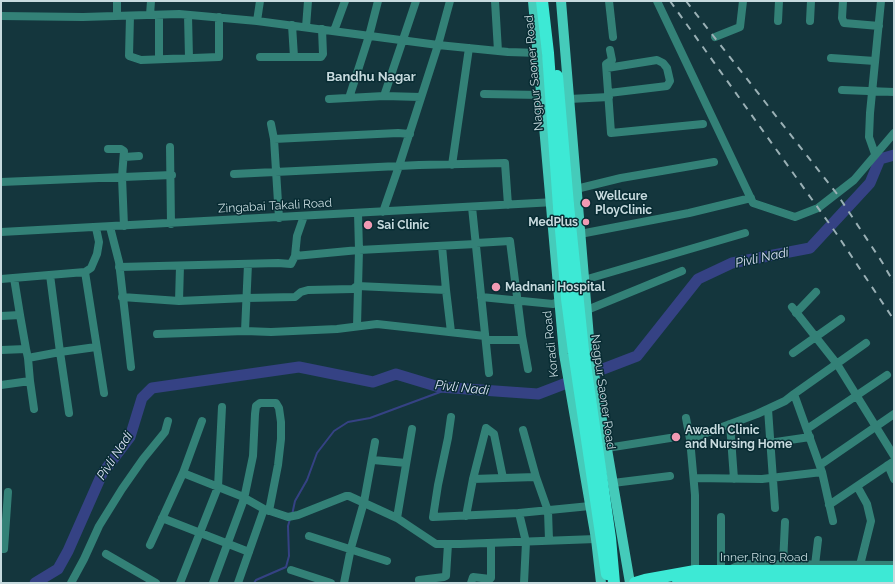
<!DOCTYPE html>
<style>
body{margin:0}
#map{position:relative;width:895px;height:584px;overflow:hidden;background:#14363d;font-family:Raleway,sans-serif}
canvas{display:block}
.frame{position:absolute;inset:0;border:2px solid #c7dade;pointer-events:none}
</style>
<div id="map">
<canvas width="895" height="584"></canvas>
<div class="frame"></div>
</div>
<script>
const ctx = document.querySelector('canvas').getContext('2d');
ctx.lineJoin = 'round';
function toPath(rows) {
  const path = new Path2D();
  for (const r of rows) {
    path.moveTo(r[0], r[1]);
    for (let i = 2; i < r.length; i += 2) path.lineTo(r[i], r[i + 1]);
  }
  return path;
}
function stroke(path, color, width, dash) {
  ctx.strokeStyle = color;
  ctx.lineWidth = width;
  ctx.lineCap = dash ? 'butt' : 'round';
  ctx.setLineDash(dash || []);
  ctx.stroke(path);
}
function label(font, color, halo, rows, align = 'center') {
  ctx.font = font + ' Raleway,sans-serif';
  ctx.lineWidth = 3;
  ctx.setLineDash([]);
  ctx.textBaseline = 'middle';
  ctx.strokeStyle = halo;
  ctx.fillStyle = color;
  for (const [text, x, y, turn = 0] of rows) {
    ctx.save();
    ctx.translate(x, y);
    ctx.rotate((+turn || 0) * Math.PI / 180);
    ctx.textAlign = isNaN(turn) ? turn : align;
    if (halo) ctx.strokeText(text, 0, 0);
    ctx.fillText(text, 0, 0);
    ctx.restore();
  }
}
const stream = toPath([
 [292,515,295,501,307,480,317,453,334,431,348,422,370,418,451,388],
 [254,583,256,580,286,567,289,556,288,526,290,519]
]);
const river = toPath([
 [35,583,58,569,68,551,102,474,130,437,142,398,152,388,299,367,373,382,396,374,439,387,538,394,637,356,698,279,732,263,810,248,870,183,880,159,894,155]
]);
const minor = toPath([
 [495,1,498,51],
 [609,1,613,37],
 [657,1,753,203,795,217,818,208,854,180,894,133],
 [843,1,842,18,844,23,879,26],
 [150,15,151,1],
 [159,15,159,59],
 [188,15,189,58],
 [1,16,83,17,179,14,257,21,438,45,508,52,539,53],
 [117,16,117,1],
 [130,16,129,56,141,60,219,57,219,17],
 [257,21,260,1],
 [778,21,779,1],
 [810,21,811,1],
 [292,25,294,57],
 [306,27,308,1],
 [334,31,345,1],
 [715,37,740,27,743,1],
 [610,50,612,60,606,64,611,133,703,124],
 [260,57,321,57,323,54,322,29],
 [831,58,875,61],
 [607,68,657,60,663,63,667,68,670,81,667,86,609,93],
 [842,90,894,92],
 [484,94,541,95],
 [384,96,416,1],
 [349,98,369,36,378,1],
 [329,99,384,96,421,97],
 [569,99,609,97],
 [271,124,274,139,279,218],
 [274,139,398,133,410,134],
 [170,147,171,224],
 [108,149,121,149,124,151,122,177,124,226],
 [875,154,869,137,870,113,881,1],
 [124,157,139,156],
 [452,165,469,48],
 [234,174,419,165,505,163,508,205],
 [1,182,172,175],
 [572,190,621,178,714,162],
 [472,207,489,373],
 [383,212,399,166,438,45,450,1],
 [110,227,119,262,131,367],
 [1,232,555,202],
 [580,234,689,213,751,198],
 [476,243,510,241,522,336,528,369],
 [442,246,446,290],
 [295,256,297,236,304,216],
 [248,264,245,331,271,332,337,329,377,324,485,336],
 [119,267,278,263,291,264,295,256,359,250,476,244],
 [85,272,104,393],
 [1,279,85,272,91,268,97,254,99,242,96,228],
 [584,280,745,233],
 [122,297,179,301,247,298,295,297,301,292,308,290,353,289,357,286,446,290,451,332],
 [481,297,553,304,560,301],
 [179,301,180,266],
 [792,307,837,364,894,456],
 [587,310,682,271],
 [796,313,816,292],
 [1,316,20,315,14,278],
 [357,326,359,250,358,213],
 [157,334,245,331],
 [486,340,522,340],
 [26,349,28,358,60,352,50,275],
 [1,350,26,349,20,315],
 [793,353,841,319],
 [30,381,34,409],
 [1,385,30,381,28,358],
 [768,409,775,508],
 [69,413,60,352,96,347],
 [451,417,448,438,438,485,433,517,519,513,590,506],
 [686,418,690,439,695,495,695,575],
 [730,424,734,479],
 [807,429,887,375],
 [523,430,536,477],
 [690,439,757,414,785,401,794,394],
 [769,443,810,437],
 [607,448,670,438],
 [373,460,406,463],
 [820,465,894,414],
 [888,465,894,479],
 [183,473,202,421],
 [694,478,762,479,822,472],
 [473,479,503,478],
 [613,483,670,476],
 [857,486,867,504,871,521,860,565],
 [829,505,894,461],
 [519,513,526,542,524,583],
 [466,516,473,479,486,428,494,434,503,478,536,477,548,511,549,540],
 [162,518,249,552],
 [397,518,412,429],
 [833,521,822,472,794,394,866,343],
 [309,536,387,561],
 [150,545,183,473,241,496,264,509,288,517,298,515,346,496,349,496,397,518,436,544,460,544,596,539],
 [1,549,4,549,8,492],
 [106,554,156,583],
 [783,564,785,522],
 [815,565,818,540],
 [291,570,331,583],
 [729,570,741,564,894,565],
 [721,571,721,517],
 [419,580,444,577,446,576,448,544],
 [71,583,84,559,99,526,122,489,143,459,165,432,168,421],
 [180,583,218,487,222,407],
 [213,583,244,499,253,456,255,414,256,406,260,403,276,403,279,408,281,422,281,439,278,465,269,511],
 [238,583,264,509],
 [344,583,351,548,364,502,375,442],
 [471,583,473,577,490,579,491,578,491,543]
]);
const major = toPath([
 [533,1,564,354,596,539,601,583],
 [561,1,590,350,630,583]
]);
const highway = toPath([
 [542,1,548,53,559,207],
 [557,76,568,205],
 [635,583,645,580,695,571,894,571],
 [678,583,695,580,894,580]
]);
const rail = toPath([
 [670,1,836,233,894,320],
 [686,1,837,194,882,262,894,283]
]);
const highwayBridge = toPath([
 [568,205,583,350,610,538,614,583],
 [559,207,567,299,574,352,607,574]
]);
const markers = [
 [586,203,5,"#f19ab3"],
 [586,222,4,"#f19ab3"],
 [368,225,5,"#f19ab3"],
 [496,287,5,"#f19ab3"],
 [676,437,5,"#f19ab3"]
];
const streetNames = [
 ["Nagpur Saoner Road",534,73,-95],
 ["Zingabai Takali Road",275,206,-3],
 ["Koradi Road",551,344,-96],
 ["Nagpur Saoner Road",603,392,82],
 ["Inner Ring Road",764,557]
];
const poiNames = [
 ["Wellcure",595,196],
 ["PloyClinic",595,210],
 ["MedPlus",578,222,"right"],
 ["Sai Clinic",377,225],
 ["Madnani Hospital",505,287],
 ["Awadh Clinic",685,430],
 ["and Nursing Home",685,444]
];
const neighbourhoodNames = [
 ["Bandhu Nagar",371,77]
];
const waterNames = [
 ["Pivli Nadi",762,258,-12],
 ["Pivli Nadi",462,388,6],
 ["Pivli Nadi",115,456,-57]
];
stroke(stream, '#354284', 2);
stroke(river, '#354284', 11);
stroke(minor, '#338177', 8);
stroke(major, '#45cbba', 10);
stroke(highway, '#3de9d5', 12);
stroke(rail, '#9ab0b5', 2, [7, 7]);
stroke(highwayBridge, '#3de9d5', 12);
for (const [x, y, r, color] of markers) {
  const dot = new Path2D();
  dot.arc(x, y, r, 0, 2 * Math.PI);
  ctx.fillStyle = color;
  ctx.fill(dot);
  stroke(dot, '#082c33', 1.5);
}
label('12px', '#c7dade', '#082c33', streetNames);
label('bold 12px', '#c7dade', '#082c33', poiNames, 'left');
label('bold 13px', '#c7dade', '#082c33', neighbourhoodNames);
label('italic 13px', '#dbe2f6', '#082c33', waterNames);
</script>
